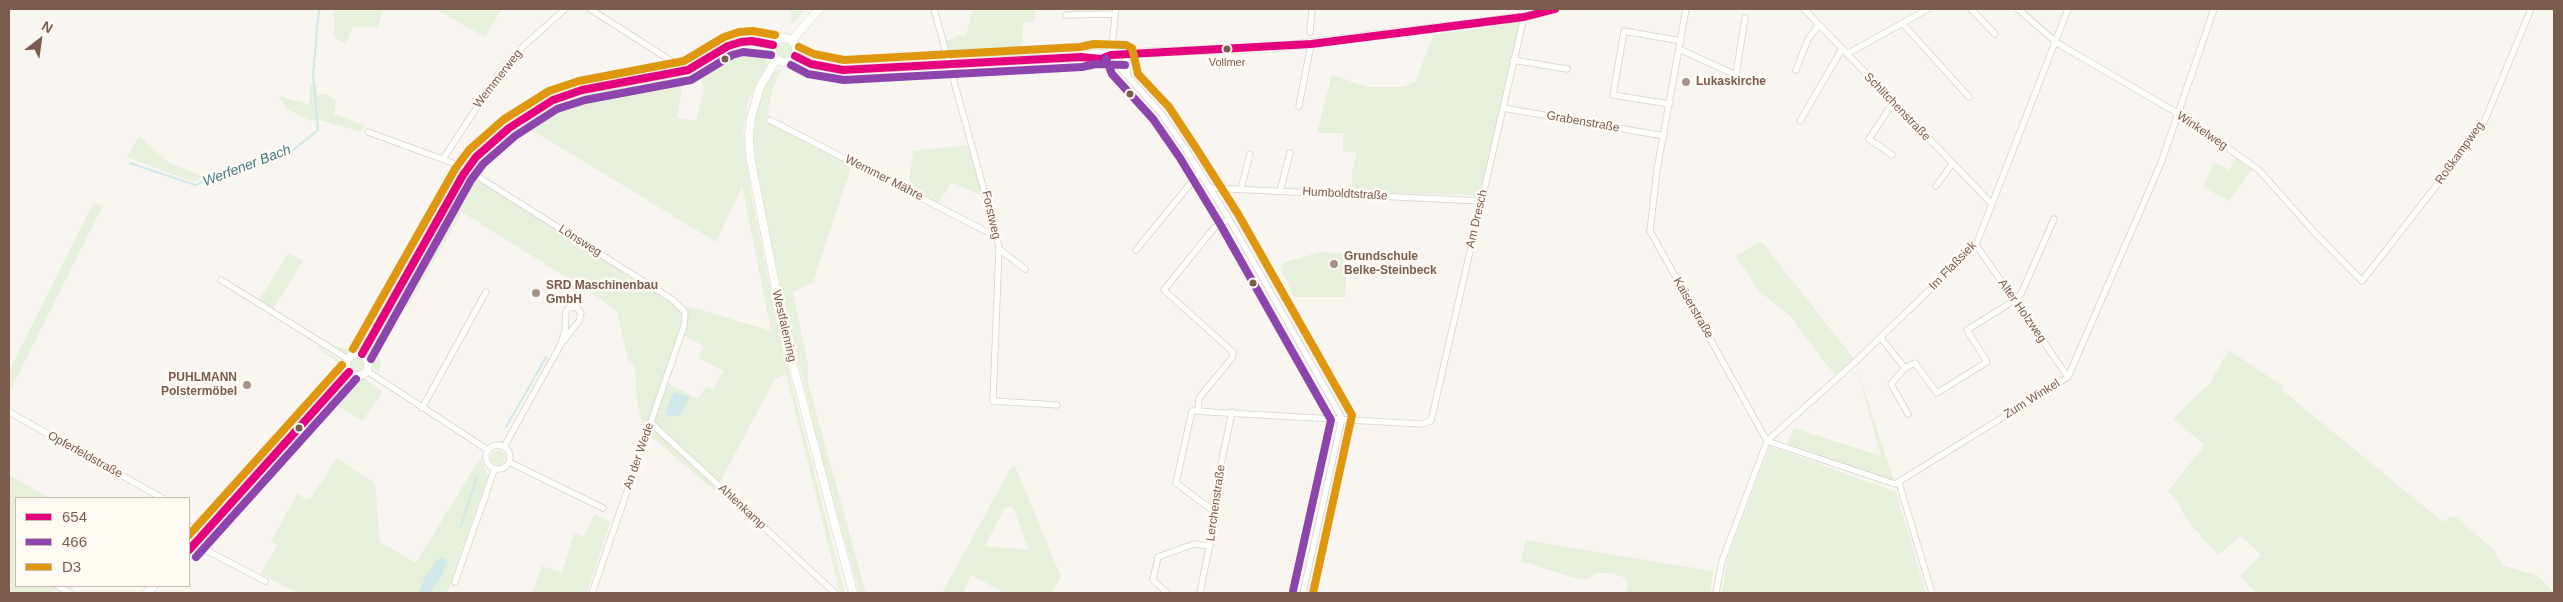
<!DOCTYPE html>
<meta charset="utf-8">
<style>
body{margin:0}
#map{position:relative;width:2563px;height:602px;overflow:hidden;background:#f9f5f0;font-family:Helvetica,sans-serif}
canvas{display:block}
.frame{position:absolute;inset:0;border:10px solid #7a5c4d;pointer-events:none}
.legend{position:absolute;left:15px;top:497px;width:175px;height:90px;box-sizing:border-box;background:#fffaf3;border:1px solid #cabbb1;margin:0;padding:6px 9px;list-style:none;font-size:15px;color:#7a5c4d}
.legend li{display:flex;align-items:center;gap:10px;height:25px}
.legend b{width:25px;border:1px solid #cabbb1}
.north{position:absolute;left:15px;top:15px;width:50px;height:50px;-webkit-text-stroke:4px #fffaf3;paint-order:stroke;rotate:30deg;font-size:14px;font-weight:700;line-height:20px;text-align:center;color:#7a5c4d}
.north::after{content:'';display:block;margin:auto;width:18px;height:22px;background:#7a5c4d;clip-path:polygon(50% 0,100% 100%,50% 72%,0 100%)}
</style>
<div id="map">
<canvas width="2563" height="602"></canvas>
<div class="frame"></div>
<ul class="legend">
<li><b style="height:6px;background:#e5007d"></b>654</li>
<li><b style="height:6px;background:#8e44ad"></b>466</li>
<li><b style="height:6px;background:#de970f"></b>D3</li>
</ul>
<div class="north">N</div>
</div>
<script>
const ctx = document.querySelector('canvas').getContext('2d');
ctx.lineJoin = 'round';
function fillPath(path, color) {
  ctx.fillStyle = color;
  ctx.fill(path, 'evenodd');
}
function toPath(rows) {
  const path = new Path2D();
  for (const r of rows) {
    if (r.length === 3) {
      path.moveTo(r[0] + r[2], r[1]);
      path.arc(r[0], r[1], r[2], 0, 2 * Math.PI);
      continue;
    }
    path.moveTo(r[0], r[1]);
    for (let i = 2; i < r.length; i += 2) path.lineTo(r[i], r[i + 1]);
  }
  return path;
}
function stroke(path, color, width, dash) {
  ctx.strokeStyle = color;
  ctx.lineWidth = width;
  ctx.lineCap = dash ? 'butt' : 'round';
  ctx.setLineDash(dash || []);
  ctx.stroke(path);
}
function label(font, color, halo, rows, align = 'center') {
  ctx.font = font + ' Helvetica,sans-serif';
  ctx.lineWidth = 5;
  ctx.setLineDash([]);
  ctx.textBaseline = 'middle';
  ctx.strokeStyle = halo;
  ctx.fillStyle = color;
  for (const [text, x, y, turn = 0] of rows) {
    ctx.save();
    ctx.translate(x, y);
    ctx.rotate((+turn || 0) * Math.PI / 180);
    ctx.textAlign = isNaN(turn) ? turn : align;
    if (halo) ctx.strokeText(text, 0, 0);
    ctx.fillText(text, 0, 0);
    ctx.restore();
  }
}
const green = toPath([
 [334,9,383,9,378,27,353,26,346,44,334,37],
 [435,9,502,9,485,37],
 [790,9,805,9,792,24],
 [973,9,1036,9,1034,22,1023,22,1021,57,952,58,945,41,953,39,958,35,966,36],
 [1520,22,1479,195,1352,192,1352,173,1357,152,1343,152,1343,134,1349,133,1317,133,1332,75,1367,87,1404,87,1416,81,1433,35],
 [784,49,8],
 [745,48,762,51,767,64,748,101,743,132,751,193,781,341,845,593,840,593,786,374,775,379,715,491,645,431,637,402,635,366,628,360,617,312,601,299,462,212,408,307,404,306,376,353,381,361,379,373,374,369,370,355,372,345,389,312,466,175,469,175,678,307,691,307,771,331,742,187,716,242,522,124,555,105,583,95,612,87,684,76,677,118,696,121,704,91,701,77,697,75,714,67,736,50],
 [679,333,704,346,699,358,723,371,713,389,706,386,698,399,663,380],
 [782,69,773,87,766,122,852,164,813,282,793,292,808,365,808,383,866,593,859,593,821,455,782,294,759,184,753,140,756,114,766,83,775,70],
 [310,83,316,84,317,95,326,94,336,101,334,114,365,125,361,132,320,120,310,121,287,109,278,96,309,104],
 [139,136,168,162,204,177,193,182,127,157],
 [969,145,982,196,951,182,936,207,908,192,913,151],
 [2236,157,2252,169,2229,201,2203,187,2214,162,2229,170],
 [94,202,102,207,9,393,9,371],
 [1761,241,1854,359,1835,375,1789,315,1759,291,1736,256],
 [1321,252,1347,254,1345,297,1294,297,1281,269,1285,262],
 [289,253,303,261,273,309,259,300],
 [380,309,358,347,345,354,330,345,348,349,353,347],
 [319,346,342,362,339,373,325,389,340,364,318,348],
 [2229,350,2284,387,2282,390,2443,522,2451,516,2456,517,2494,550,2502,565,2538,576,2554,593,2256,593,2240,576,2261,555,2241,536,2218,555,2192,526,2183,513,2181,507,2168,491,2205,445,2173,419,2209,384],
 [358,365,7],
 [1856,366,1894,481,1787,444,1794,428,1881,456],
 [364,378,383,392,362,421,329,400,352,380],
 [1770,446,1896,492,1926,593,1722,593,1727,560],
 [498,457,7],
 [337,458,375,483,380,542,416,563,480,458,488,476,447,593,297,593,261,574,277,545,271,542,298,492,305,500,311,498],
 [1012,466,1015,466,1061,577,1051,593,1005,593,971,575,963,593,942,593],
 [1005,507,1013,507,1029,550,985,546],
 [9,475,50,498,16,498,16,586,58,586,53,593,9,593],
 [595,514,610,522,587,593,532,593,542,566,562,573,574,533,583,537],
 [1526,540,1713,571,1710,593,1625,593,1628,584,1625,578,1612,573,1598,573,1586,579,1572,577,1521,561]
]);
const water = toPath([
 [674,392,690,397,680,415,667,417,666,410],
 [444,558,447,561,441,578,429,593,419,593,425,577,438,559]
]);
const stream = toPath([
 [317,116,313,75,319,9],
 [130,163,195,185,292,151,318,130,317,117],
 [506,427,546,357],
 [461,526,477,476]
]);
const street = toPath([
 [590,9,673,62,678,72],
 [934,9,997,237,999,249,993,401,1057,405],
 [1686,9,1657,170,1650,231,1767,441,1722,561,1716,593],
 [1804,9,1992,204],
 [1971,9,1995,34],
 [2018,9,2057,43,2179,114,2259,170,2314,232,2362,281,2482,127,2531,9],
 [2068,9,1976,245,1854,363,1767,441,1895,484,2068,377,2161,163,2214,9],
 [1066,15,1115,14],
 [1903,24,1969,97],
 [1310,32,1312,9],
 [1679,49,1736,75,1745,18],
 [1847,54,1928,9],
 [1111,55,1116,9],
 [1115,55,1120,68,1161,113,1188,153,1229,219,1342,418,1303,593],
 [1125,55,1128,77],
 [1513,60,1567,69],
 [1796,70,1808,39,1819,25],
 [1670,104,1613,95,1624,31,1681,41],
 [1299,106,1311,44],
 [1503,108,1664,136],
 [770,120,997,237],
 [1800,121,1842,49],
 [368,132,461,166,673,300,685,312,684,326,592,593],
 [1892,155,1869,139,1893,103],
 [443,159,500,72,517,52,565,9],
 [1936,186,1952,164],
 [1210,188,1481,201],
 [1241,189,1250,154],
 [1280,191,1290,153],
 [1976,245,2068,377],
 [999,249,1025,269],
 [1136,250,1200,172],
 [221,280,348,359],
 [1881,338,1905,368,1915,363,1937,393,1987,362,1967,330,2015,300,2021,294,2054,219],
 [1905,368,1891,384,1908,414],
 [367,371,488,450],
 [422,408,486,292],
 [1198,411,1199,398,1232,358,1233,352,1164,290,1214,228,1229,219],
 [9,412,162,498],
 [650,422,835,593],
 [498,457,12],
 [504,447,561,344,579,321,581,313,576,307,569,308,566,311,565,330,561,344],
 [509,462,603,508],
 [1899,483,1932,593],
 [1215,512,1176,483,1192,411,1421,424,1431,421,1524,17,1521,9],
 [189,526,199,539],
 [196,542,204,549,265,581],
 [455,582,495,468],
 [58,586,70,593],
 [1167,593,1153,580,1158,557,1194,544,1210,546],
 [1200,593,1214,523,1214,497,1232,412]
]);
const secondary = toPath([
 [784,50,12],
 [792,40,819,9],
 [795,56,811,64,843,70,1081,57,1095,54,1269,48,1524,17,1555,9],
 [776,59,760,87,751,118,749,134,750,156,784,331,853,593],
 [357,365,11],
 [362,354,463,175,476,157,509,128,553,100,582,90,688,70,728,46,741,42,752,41,773,45],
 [189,550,349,372],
 [147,593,154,586]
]);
const bus1 = toPath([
 [795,56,811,64,843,70,1081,57,1101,59,1111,55,1311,44,1524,17,1555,9],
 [362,354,463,175,476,157,509,128,553,100,582,90,688,70,728,46,741,42,752,41,773,45],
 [189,550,349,372]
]);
const bus2 = toPath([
 [1106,59,1112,74,1153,119,1180,158,1220,224,1331,420,1293,591],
 [791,65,808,74,844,80,1082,67,1096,64,1125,65],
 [371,359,471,180,483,164,515,136,557,109,585,100,691,80,732,55,743,52,771,55],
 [196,557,356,379]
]);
const bus3 = toPath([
 [799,47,814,54,844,60,1080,47,1094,44,1126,45,1132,48,1138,74,1169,107,1196,148,1238,214,1352,415,1313,593],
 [353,349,455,169,469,150,503,120,549,91,579,81,684,61,724,37,739,32,753,31,775,35],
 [189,535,342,365]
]);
const markers = [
 [1227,49,4.5,"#7a5c4d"],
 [725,59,4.5,"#7a5c4d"],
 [1686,82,5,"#a69286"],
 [1130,94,4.5,"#7a5c4d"],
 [1334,264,5,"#a69286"],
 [1253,283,4.5,"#7a5c4d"],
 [536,293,5,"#a69286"],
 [247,385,5,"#a69286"],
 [299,428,4.5,"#7a5c4d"]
];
const busNames = [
 ["Vollmer",1227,63]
];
const streetNames = [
 ["Wemmerweg",498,79,-52],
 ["Schlitchenstraße",1897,107,46],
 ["Grabenstraße",1583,122,10],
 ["Winkelweg",2202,131,34],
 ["Roßkampweg",2460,153,-54],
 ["Wemmer Mähre",884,178,27],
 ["Humboldtstraße",1345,194,3],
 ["Forstweg",991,215,77],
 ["Am Dresch",1477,219,-77],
 ["Lönsweg",580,241,32],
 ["Im Flaßsiek",1953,266,-46],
 ["Kaiserstraße",1693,308,60],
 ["Alter Holzweg",2022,311,55],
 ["Westfalenring",784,326,77],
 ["Zum Winkel",2032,399,-32],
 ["Opferfeldstraße",85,455,29],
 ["An der Wede",639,456,-71],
 ["Lerchenstraße",1216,503,-82],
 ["Ahlenkamp",742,507,43]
];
const poiNames = [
 ["Lukaskirche",1696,82],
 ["Grundschule",1344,257],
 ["Belke-Steinbeck",1344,271],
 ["SRD Maschinenbau",546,286],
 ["GmbH",546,300],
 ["PUHLMANN",237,378,"right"],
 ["Polstermöbel",237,392,"right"]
];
const waterNames = [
 ["Werfener Bach",247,166,-21]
];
fillPath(green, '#e7f0db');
fillPath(water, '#d0e8ea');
stroke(stream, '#d0e8ea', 2);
stroke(street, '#d7d1cb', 7);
stroke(secondary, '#d9d2cb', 9);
stroke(street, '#fefefd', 5.5);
stroke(secondary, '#fefefd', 8);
stroke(bus1, '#e5007d', 8);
stroke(bus2, '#8e44ad', 8);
stroke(bus3, '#de970f', 8);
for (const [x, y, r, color] of markers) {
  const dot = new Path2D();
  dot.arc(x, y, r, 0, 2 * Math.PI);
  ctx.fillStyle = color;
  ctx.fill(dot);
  stroke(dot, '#fffaf3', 2);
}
label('11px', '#7a5c4d', '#fffaf3', busNames);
label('12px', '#7a5c4d', '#fffaf3', streetNames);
label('bold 12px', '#7a5c4d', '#fffaf3', poiNames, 'left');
label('italic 14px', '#437c86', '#fffaf3', waterNames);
</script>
